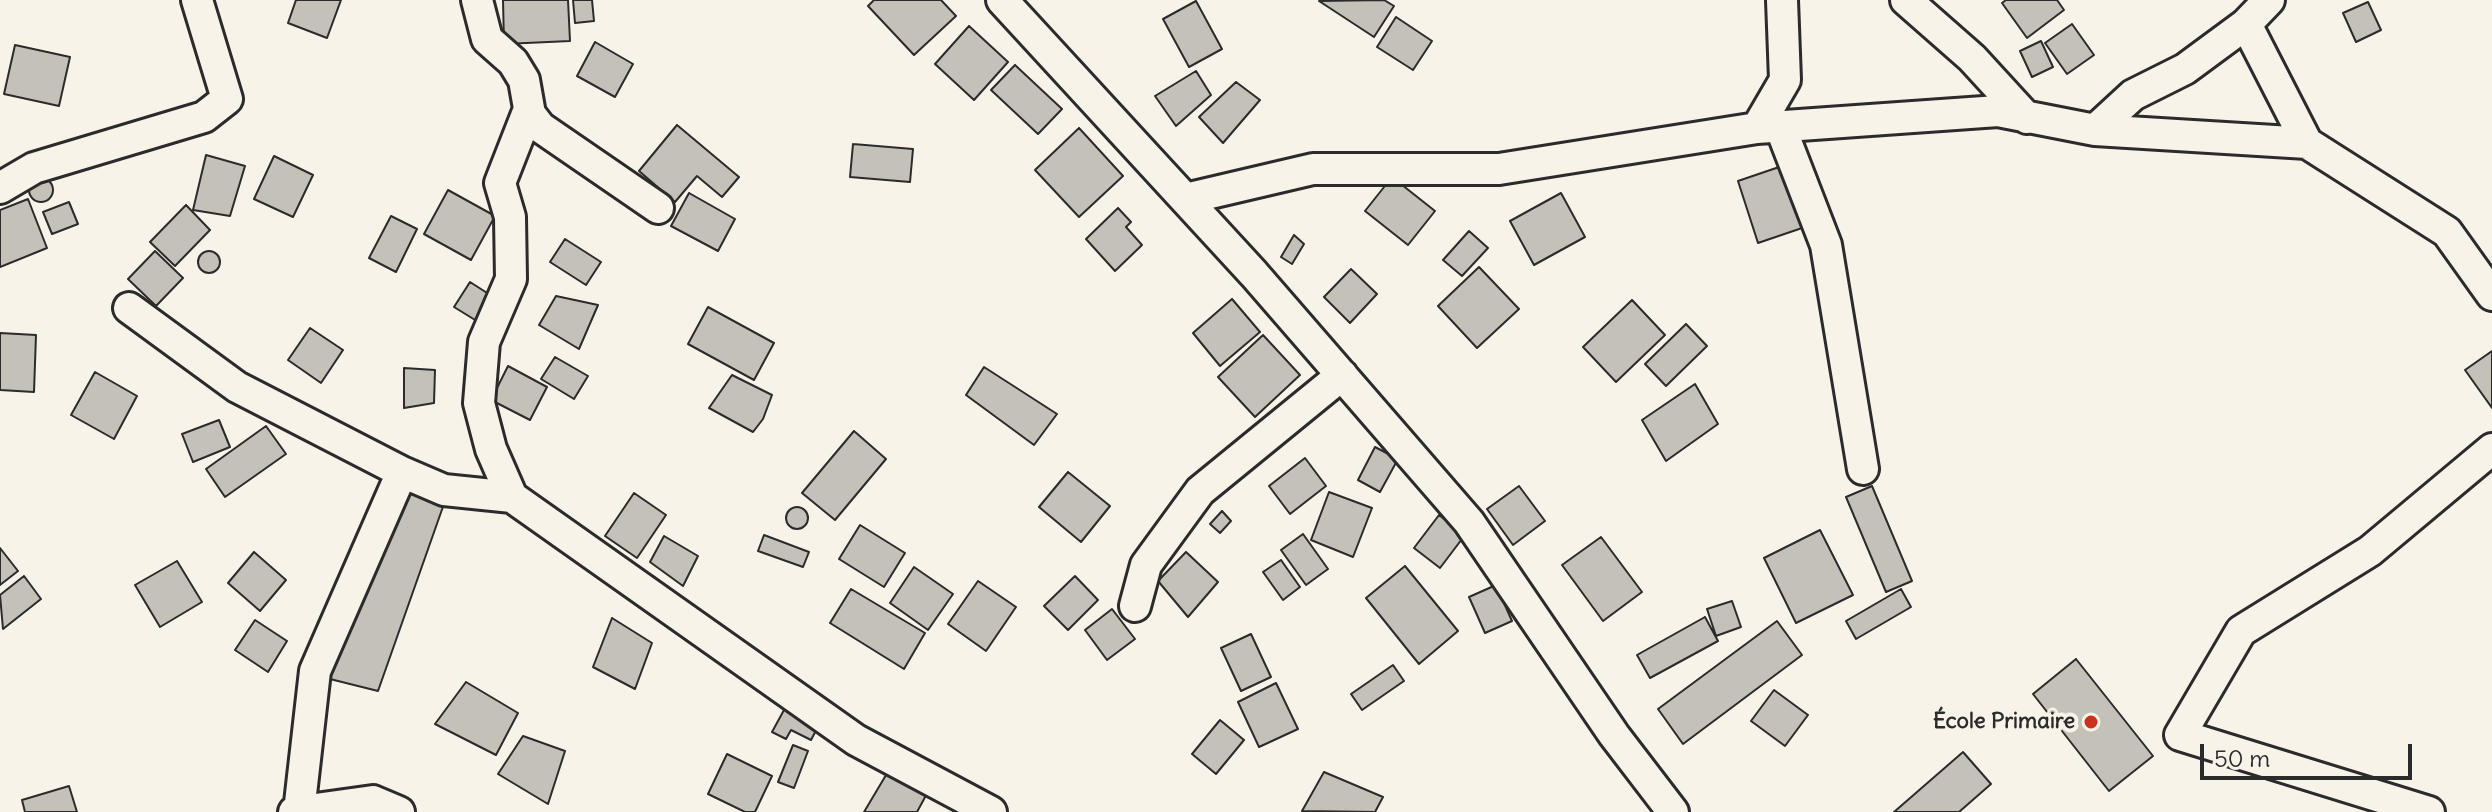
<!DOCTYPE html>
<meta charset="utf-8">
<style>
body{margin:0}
#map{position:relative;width:2492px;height:812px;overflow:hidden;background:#f7f3e8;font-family:Delius,sans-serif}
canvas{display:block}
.scale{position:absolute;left:2200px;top:744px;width:212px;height:36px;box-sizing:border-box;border:4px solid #2b2b2b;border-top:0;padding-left:10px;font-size:24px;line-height:28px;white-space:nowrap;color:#2b2b2b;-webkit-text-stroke:6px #f7f3e8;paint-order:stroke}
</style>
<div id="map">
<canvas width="2492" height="812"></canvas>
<div class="scale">50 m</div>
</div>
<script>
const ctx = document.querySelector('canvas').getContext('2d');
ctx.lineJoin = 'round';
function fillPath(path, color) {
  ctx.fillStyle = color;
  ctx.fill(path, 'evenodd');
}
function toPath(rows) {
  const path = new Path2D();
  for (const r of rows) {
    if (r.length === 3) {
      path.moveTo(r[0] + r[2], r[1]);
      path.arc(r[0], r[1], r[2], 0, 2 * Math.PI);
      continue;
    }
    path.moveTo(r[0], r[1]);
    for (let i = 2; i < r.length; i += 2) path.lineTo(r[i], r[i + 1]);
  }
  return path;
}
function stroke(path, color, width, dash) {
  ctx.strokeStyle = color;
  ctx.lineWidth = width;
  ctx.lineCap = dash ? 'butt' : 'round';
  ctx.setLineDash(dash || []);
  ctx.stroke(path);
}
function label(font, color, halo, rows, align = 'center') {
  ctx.font = font + ' Delius,sans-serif';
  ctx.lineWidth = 8;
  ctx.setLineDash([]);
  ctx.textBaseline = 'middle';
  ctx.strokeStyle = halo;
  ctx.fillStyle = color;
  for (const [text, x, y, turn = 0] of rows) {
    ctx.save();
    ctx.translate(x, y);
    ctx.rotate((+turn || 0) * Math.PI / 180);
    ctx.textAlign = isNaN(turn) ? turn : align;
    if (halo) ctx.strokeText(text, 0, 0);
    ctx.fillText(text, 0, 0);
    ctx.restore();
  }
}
const building = toPath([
 [296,0,341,0,327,38,288,23,296,0],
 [503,0,568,0,570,41,504,44,503,0],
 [573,0,592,0,594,21,575,23,573,0],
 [874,0,941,0,956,16,914,55,868,6,874,0],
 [1384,0,1394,6,1374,37,1319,1,1384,0],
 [2006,0,2057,0,2064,10,2027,38,2002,3,2006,0],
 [1196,1,1222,49,1189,67,1163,19,1196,1],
 [2368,2,2381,30,2356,42,2343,13,2368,2],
 [1396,17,1432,41,1413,70,1377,47,1396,17],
 [2072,24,2094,55,2067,74,2045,43,2072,24],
 [969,26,1008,62,974,100,935,64,969,26],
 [2041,41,2053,67,2032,77,2020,51,2041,41],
 [595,42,633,64,615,97,577,76,595,42],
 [15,45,70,57,59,106,4,94,15,45],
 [1015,65,1062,109,1038,134,991,90,1015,65],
 [1196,71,1211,95,1176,126,1155,96,1196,71],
 [1236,82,1260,100,1223,143,1199,117,1236,82],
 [677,125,739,177,722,197,697,176,675,202,639,171,677,125],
 [1079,128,1123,176,1079,217,1035,170,1079,128],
 [853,144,913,149,910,182,850,177,853,144],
 [206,155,245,166,230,216,193,210,206,155],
 [274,156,313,175,293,217,254,199,274,156],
 [1785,165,1805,227,1758,243,1738,181,1785,165],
 [1392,177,1435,211,1408,245,1365,211,1392,177],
 [41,190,12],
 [448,190,495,216,471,260,424,234,448,190],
 [689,193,735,219,718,251,671,226,689,193],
 [1561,193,1585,237,1534,265,1510,221,1561,193],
 [28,199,47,248,0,267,0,210,28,199],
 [69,202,78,224,52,234,43,212,69,202],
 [186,205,210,230,175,266,150,242,186,205],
 [1118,208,1131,222,1126,227,1142,245,1115,271,1086,239,1118,208],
 [391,216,417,229,396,272,369,258,391,216],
 [1469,231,1488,248,1462,276,1443,260,1469,231],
 [1294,235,1304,244,1292,264,1281,257,1294,235],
 [565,239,601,262,586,285,550,262,565,239],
 [209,262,11],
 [155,251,183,278,156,306,128,279,155,251],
 [1479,267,1519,309,1477,348,1438,306,1479,267],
 [1351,269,1377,294,1350,323,1324,297,1351,269],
 [470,282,495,298,480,323,454,307,470,282],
 [556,296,598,305,579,349,539,325,556,296],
 [1232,299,1260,332,1220,366,1193,333,1232,299],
 [1632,300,1665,335,1616,382,1583,347,1632,300],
 [708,307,774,343,754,380,688,344,708,307],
 [1686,324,1707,346,1666,386,1645,364,1686,324],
 [310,328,343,350,321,383,288,360,310,328],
 [0,333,36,335,34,392,0,390,0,333],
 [1263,335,1300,375,1255,417,1218,377,1263,335],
 [2492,351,2492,408,2465,370,2492,351],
 [555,357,588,376,574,399,541,379,555,357],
 [508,366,547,387,530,420,491,400,508,366],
 [984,367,1057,414,1034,445,966,395,984,367],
 [404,368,435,370,434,403,404,408,404,368],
 [95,372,137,396,114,439,71,415,95,372],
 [732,375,772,395,763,419,753,432,709,408,732,375],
 [1695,384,1718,424,1666,461,1642,420,1695,384],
 [219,420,230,447,193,462,182,434,219,420],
 [266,426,286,454,225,497,206,469,266,426],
 [854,431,886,459,835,520,802,493,854,431],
 [1375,447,1398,459,1380,492,1358,480,1375,447],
 [1305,458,1326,486,1290,514,1269,486,1305,458],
 [1068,472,1110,506,1081,542,1039,507,1068,472],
 [407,483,445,501,378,691,326,678,407,483],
 [1519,486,1545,521,1513,545,1487,509,1519,486],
 [1872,486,1912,581,1886,592,1846,497,1872,486],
 [1329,492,1372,508,1353,557,1311,540,1329,492],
 [634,493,666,515,637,558,605,536,634,493],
 [797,518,11],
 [1222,511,1231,521,1220,533,1210,524,1222,511],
 [1439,515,1465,535,1440,568,1414,548,1439,515],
 [860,525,905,553,884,587,839,559,860,525],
 [1820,530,1853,595,1796,623,1764,558,1820,530],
 [1303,534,1328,569,1306,585,1281,550,1303,534],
 [764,535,809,552,803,567,758,551,764,535],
 [664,536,698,556,683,586,650,562,664,536],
 [1601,537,1642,592,1603,621,1562,565,1601,537],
 [0,548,18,571,0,585,0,548],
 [254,552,286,580,260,611,228,583,254,552],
 [1186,552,1218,582,1188,617,1158,581,1186,552],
 [1281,560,1300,587,1283,600,1263,572,1281,560],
 [177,561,202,602,160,627,135,585,177,561],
 [1405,566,1458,631,1419,664,1366,598,1405,566],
 [914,567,953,594,928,630,890,603,914,567],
 [24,576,41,599,3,629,0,595,24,576],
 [1075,576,1098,600,1068,630,1044,606,1075,576],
 [978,581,1016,607,986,651,948,624,978,581],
 [1496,585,1512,621,1485,633,1469,597,1496,585],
 [851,589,925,633,904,669,830,623,851,589],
 [1901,589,1911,607,1856,639,1846,621,1901,589],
 [1732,601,1741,627,1716,636,1707,609,1732,601],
 [1112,609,1135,639,1107,660,1085,630,1112,609],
 [1705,617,1718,641,1650,678,1637,655,1705,617],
 [612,618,652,643,635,689,593,667,612,618],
 [255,620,287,641,268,672,235,650,255,620],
 [1777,621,1802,655,1683,744,1658,709,1777,621],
 [1251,634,1271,677,1241,691,1221,648,1251,634],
 [2076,659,2153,756,2109,791,2033,694,2076,659],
 [1393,665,1404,681,1362,710,1351,694,1393,665],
 [466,682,518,713,496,755,435,724,466,682],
 [1276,683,1298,729,1259,747,1238,702,1276,683],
 [1774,690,1808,715,1785,746,1751,721,1774,690],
 [790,699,823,717,811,740,791,730,786,739,772,732,790,699],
 [1220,720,1244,740,1216,774,1192,754,1220,720],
 [523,736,565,751,548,804,498,774,523,736],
 [793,745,808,751,794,788,778,782,793,745],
 [1963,752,1991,784,1959,812,1894,812,1963,752],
 [727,754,772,776,755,812,745,812,708,794,727,754],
 [889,770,930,788,917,812,864,812,889,770],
 [1324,772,1383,797,1375,812,1302,811,1324,772],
 [69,786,77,812,25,812,22,800,69,786]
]);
const minor = toPath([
 [477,0,487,39,513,62,524,80,530,114,540,127,658,208],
 [1002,0,1254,274,1469,522,1614,735,1673,812],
 [1906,0,1972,58,2027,118],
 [2246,24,2307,143],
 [1780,126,1826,245,1863,469],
 [1757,128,1998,111,2095,130,2133,95,2185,69,2246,24,2269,0],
 [2095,130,2307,143,2447,232,2492,295],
 [0,188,34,168,204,117,227,99,197,0],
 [1185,199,1313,169,1499,169,1757,128,1785,80,1782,0],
 [129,308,237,387,402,472,444,490,512,497,856,740,991,812],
 [512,497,491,449,479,403,484,342,511,279,510,217,500,183,529,109],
 [1135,606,1146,565,1200,491,1342,375],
 [294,812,373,801,399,812],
 [299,812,315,671,402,472],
 [2429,812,2180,735,2241,631,2370,551,2492,449]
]);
const markers = [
 [2091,722,8,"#c8321e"]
];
const poiNames = [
 ["École Primaire",2075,722]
];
fillPath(building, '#c4c1b9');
stroke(building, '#2b2b2b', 2);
stroke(minor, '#2b2b2b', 36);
stroke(minor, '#f7f3e8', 30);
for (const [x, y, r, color] of markers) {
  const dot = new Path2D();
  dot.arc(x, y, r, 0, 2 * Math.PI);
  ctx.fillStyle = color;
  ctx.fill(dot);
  stroke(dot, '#f7f3e8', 3);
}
label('bold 22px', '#2b2b2b', '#f7f3e8', poiNames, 'right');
</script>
